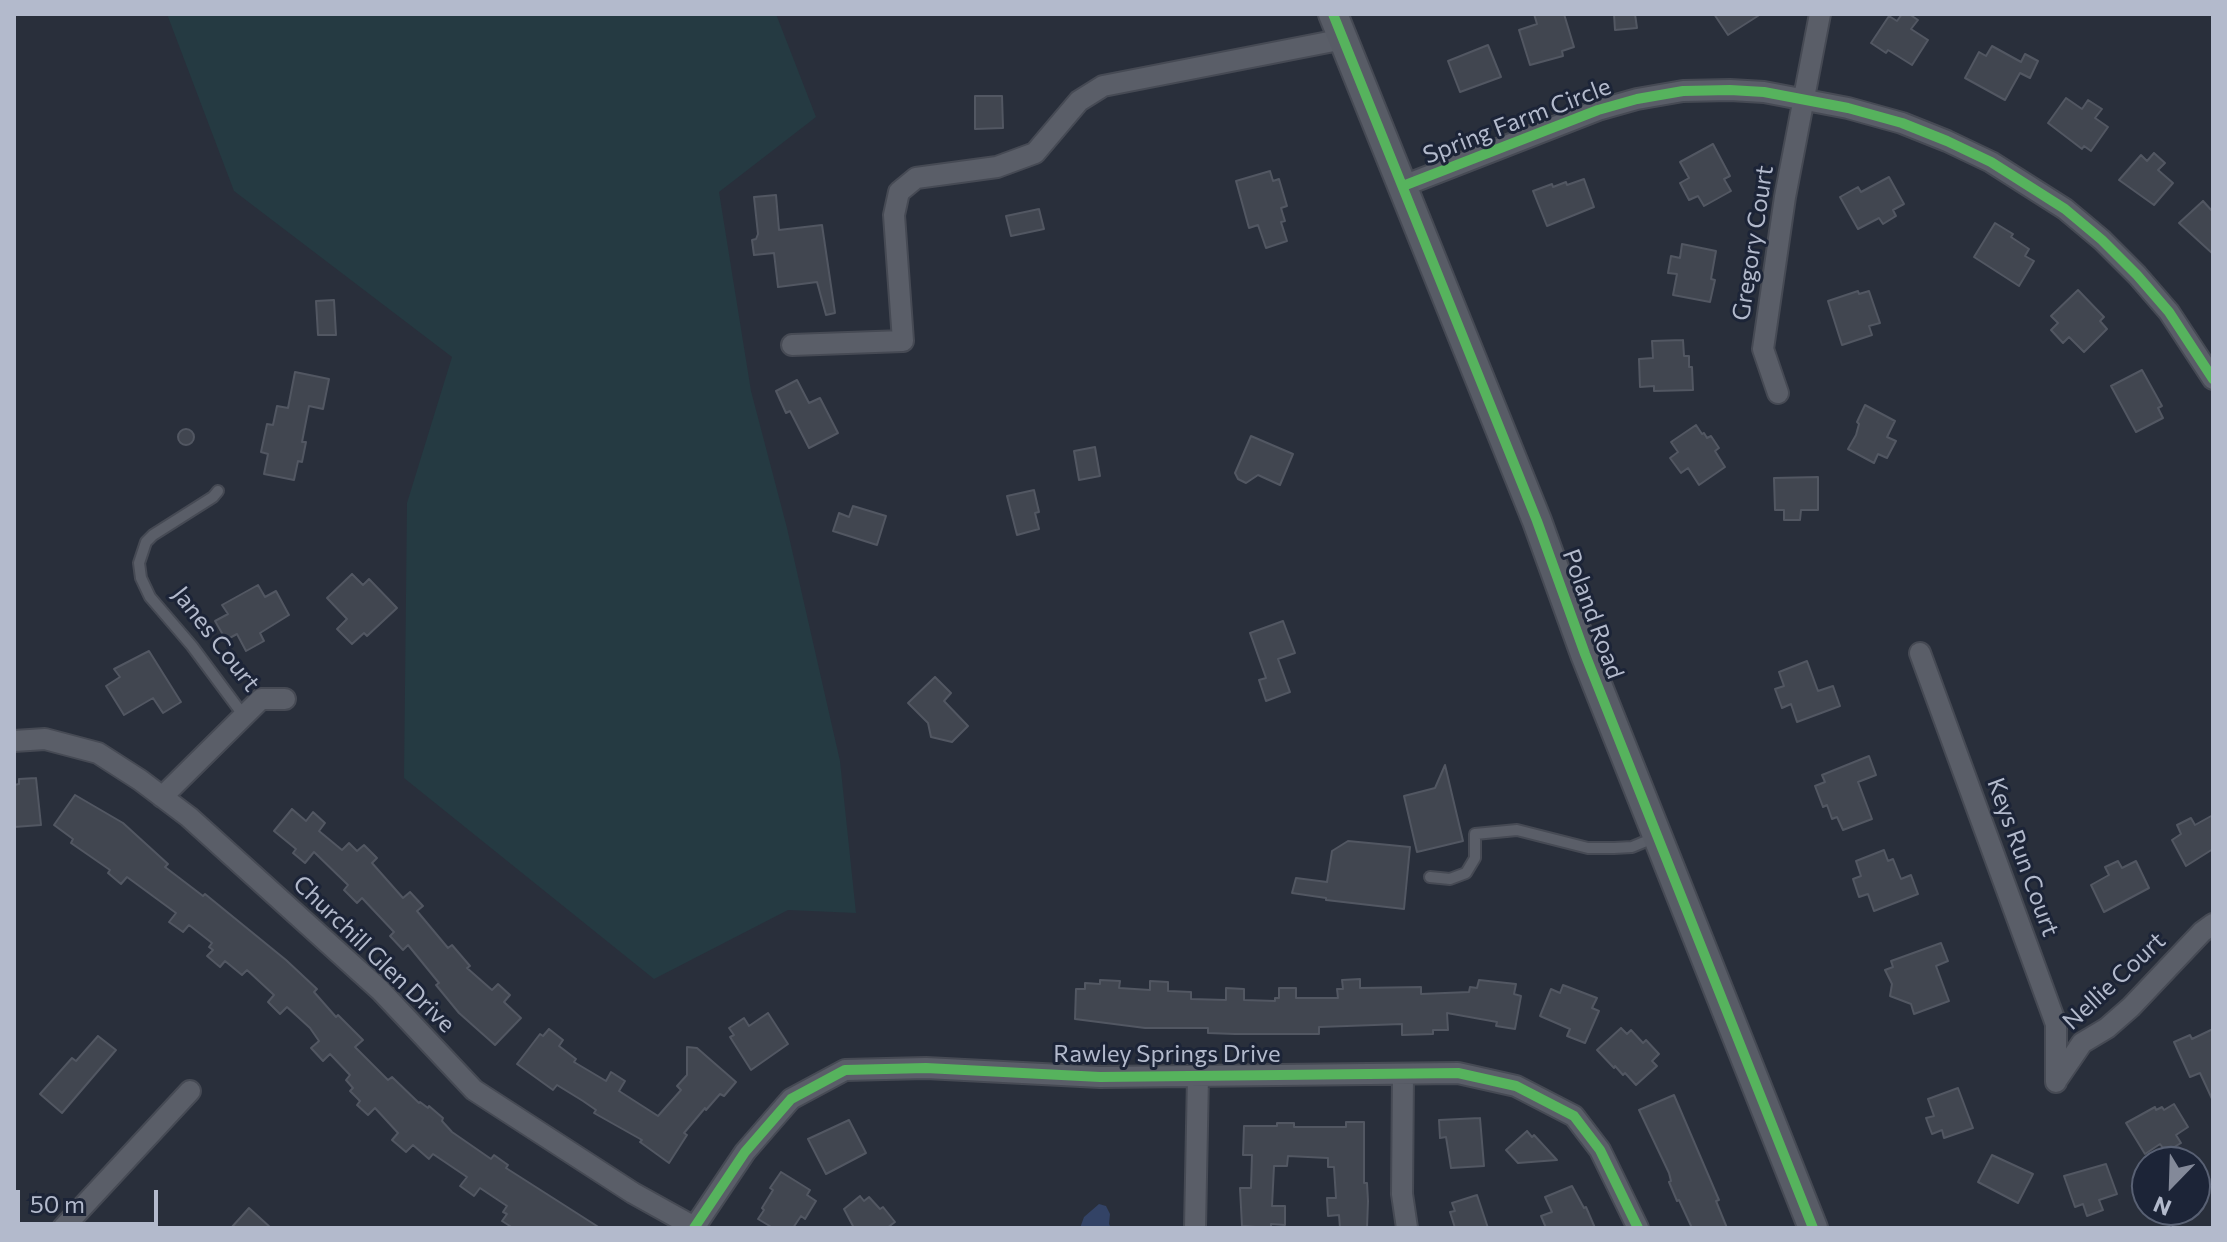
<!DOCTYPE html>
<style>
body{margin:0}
#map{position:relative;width:2227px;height:1242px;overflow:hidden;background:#292f3b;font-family:Commissioner,sans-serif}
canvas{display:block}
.frame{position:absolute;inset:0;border:16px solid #b3bacc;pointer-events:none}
.north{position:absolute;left:2131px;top:1146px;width:80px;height:80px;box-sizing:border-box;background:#1c2437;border:2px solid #586073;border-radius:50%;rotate:203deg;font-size:22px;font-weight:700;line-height:32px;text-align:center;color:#b3bacc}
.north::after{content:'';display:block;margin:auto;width:28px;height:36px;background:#838999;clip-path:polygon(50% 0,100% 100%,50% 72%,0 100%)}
.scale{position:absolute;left:16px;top:1190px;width:142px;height:36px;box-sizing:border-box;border:4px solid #b3bacc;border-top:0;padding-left:10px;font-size:24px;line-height:28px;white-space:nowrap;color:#b3bacc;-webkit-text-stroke:6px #1c2437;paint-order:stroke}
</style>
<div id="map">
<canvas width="2227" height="1242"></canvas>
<div class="frame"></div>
<div class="north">N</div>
<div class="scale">50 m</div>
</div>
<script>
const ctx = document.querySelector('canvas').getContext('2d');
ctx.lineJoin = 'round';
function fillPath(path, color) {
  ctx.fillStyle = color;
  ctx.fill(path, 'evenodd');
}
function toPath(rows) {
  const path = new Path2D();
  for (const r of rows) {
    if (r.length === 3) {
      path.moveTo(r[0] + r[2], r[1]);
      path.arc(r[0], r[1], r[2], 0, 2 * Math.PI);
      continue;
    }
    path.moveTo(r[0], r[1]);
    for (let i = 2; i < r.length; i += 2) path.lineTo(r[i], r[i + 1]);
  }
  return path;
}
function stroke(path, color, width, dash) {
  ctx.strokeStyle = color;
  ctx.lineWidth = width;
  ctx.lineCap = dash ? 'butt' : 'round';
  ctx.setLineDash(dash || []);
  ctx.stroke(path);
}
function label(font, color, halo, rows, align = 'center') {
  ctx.font = font + ' Commissioner,sans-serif';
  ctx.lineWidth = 6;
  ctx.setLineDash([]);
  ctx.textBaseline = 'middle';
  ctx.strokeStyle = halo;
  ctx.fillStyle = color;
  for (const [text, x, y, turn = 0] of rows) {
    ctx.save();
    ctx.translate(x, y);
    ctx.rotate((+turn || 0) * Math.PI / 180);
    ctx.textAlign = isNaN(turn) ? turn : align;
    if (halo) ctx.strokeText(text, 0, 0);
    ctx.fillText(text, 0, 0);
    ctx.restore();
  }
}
const green = toPath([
 [167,14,776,14,816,117,719,192,751,391,787,528,840,761,856,913,788,910,654,979,404,778,407,503,452,357,234,191]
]);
const water = toPath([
 [1099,1204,1106,1206,1110,1214,1109,1224,1111,1228,1080,1228,1084,1217]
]);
const building = toPath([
 [1534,14,1564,14,1574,47,1562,51,1563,56,1530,65,1519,30,1537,24,1534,14],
 [1614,14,1635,14,1637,28,1615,30,1614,14],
 [1714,14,1761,14,1728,35,1714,14],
 [1902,14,1909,14,1918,20,1911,29,1928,40,1912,65,1888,50,1886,53,1871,43,1889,16,1897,21,1902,14],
 [1488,45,1501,77,1460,92,1448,61,1488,45],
 [1992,46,2021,62,2025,54,2038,61,2030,78,2020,73,2005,100,1965,78,1979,52,1986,56,1992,46],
 [975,96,1002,96,1003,128,975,129,975,96],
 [2066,98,2082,109,2088,100,2102,109,2095,118,2108,127,2091,151,2084,146,2082,149,2048,123,2066,98],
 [1713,144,1730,176,1724,179,1731,191,1704,206,1698,196,1689,200,1680,183,1689,178,1680,162,1713,144],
 [2154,153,2165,163,2158,170,2173,183,2154,205,2119,180,2141,155,2147,161,2154,153],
 [1270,171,1273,181,1279,179,1287,206,1281,208,1285,221,1281,222,1287,241,1266,248,1258,225,1249,228,1236,181,1270,171],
 [1889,177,1904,204,1893,210,1896,216,1883,224,1879,218,1858,229,1840,197,1858,187,1861,192,1889,177],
 [1584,179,1594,207,1547,226,1533,191,1552,184,1553,187,1566,182,1567,185,1584,179],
 [776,195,779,230,822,225,835,313,826,315,817,282,778,287,774,253,754,255,752,240,756,239,758,234,754,197,776,195],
 [2203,201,2213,212,2213,254,2179,223,2203,201],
 [1039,209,1044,229,1011,236,1006,216,1039,209],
 [1995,223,2013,234,2011,237,2029,249,2025,256,2034,261,2019,286,1974,257,1995,223],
 [1682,244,1716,251,1711,279,1715,280,1710,302,1673,295,1677,274,1668,273,1671,256,1680,258,1682,244],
 [2078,290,2104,317,2100,321,2107,329,2084,352,2069,337,2063,343,2051,330,2058,323,2051,316,2078,290],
 [1858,291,1859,294,1869,291,1880,323,1869,326,1872,335,1842,345,1828,301,1858,291],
 [334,300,336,335,318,335,316,301,334,300],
 [1683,340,1684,356,1689,356,1689,367,1692,367,1693,390,1654,391,1654,386,1640,387,1639,359,1653,358,1652,341,1683,340],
 [2142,370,2162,406,2158,408,2163,418,2136,432,2111,386,2142,370],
 [295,372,329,379,323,409,309,406,302,442,306,442,302,462,298,461,294,480,264,474,268,454,261,452,267,424,273,425,277,406,288,408,295,372],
 [797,380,809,403,820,398,838,433,809,448,790,411,786,413,776,391,797,380],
 [1865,405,1895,421,1887,437,1896,441,1887,458,1878,454,1874,463,1848,449,1856,435,1859,424,1857,422,1865,405],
 [1696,425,1702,434,1704,433,1707,438,1711,436,1719,448,1715,451,1725,467,1699,485,1688,468,1681,473,1670,458,1678,452,1671,442,1696,425],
 [186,437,8],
 [1251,436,1293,454,1280,485,1258,475,1246,483,1238,479,1235,473,1251,436],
 [1095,447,1100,476,1079,480,1074,451,1095,447],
 [1818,477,1818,510,1801,510,1800,520,1784,520,1784,510,1775,510,1774,478,1818,477],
 [1034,490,1039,512,1035,513,1039,529,1017,535,1007,496,1034,490],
 [853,506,886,516,877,545,833,531,839,513,849,517,853,506],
 [352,574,363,585,369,579,397,608,367,636,364,633,352,644,337,629,347,619,327,598,352,574],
 [258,585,265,597,276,591,289,615,260,633,264,641,246,651,237,634,226,640,215,621,228,614,222,605,258,585],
 [1283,621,1295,653,1278,659,1290,692,1266,701,1259,680,1266,678,1250,633,1283,621],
 [149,651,181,702,163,713,153,698,124,715,106,686,120,677,114,669,149,651],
 [1807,661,1818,691,1833,686,1840,706,1797,722,1791,704,1782,708,1775,689,1784,686,1779,672,1807,661],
 [935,677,951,693,944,701,968,726,952,742,931,737,928,723,908,703,935,677],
 [1869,756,1876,775,1858,782,1872,819,1843,830,1837,817,1832,819,1827,805,1823,807,1815,786,1825,782,1822,775,1869,756],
 [1445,765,1463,841,1417,852,1404,796,1435,788,1445,765],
 [36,778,41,825,14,827,14,785,19,784,19,779,36,778],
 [75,795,123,823,168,864,165,867,203,896,205,894,286,960,317,989,314,992,336,1017,338,1015,363,1040,355,1047,388,1080,392,1077,419,1103,420,1102,428,1108,429,1106,443,1118,442,1121,452,1132,491,1159,494,1155,508,1165,506,1168,600,1228,513,1228,502,1221,507,1214,503,1212,507,1206,480,1188,474,1196,460,1186,467,1177,433,1154,429,1159,413,1145,406,1152,392,1140,398,1133,375,1108,368,1115,357,1105,360,1101,350,1091,353,1088,346,1080,350,1075,330,1054,323,1061,311,1048,319,1041,310,1028,287,1007,280,1014,268,1002,274,995,247,970,242,975,225,961,220,967,207,956,213,950,209,947,212,943,189,925,183,932,169,922,176,913,127,877,121,884,108,873,110,870,71,843,73,839,54,825,75,795],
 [292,809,306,821,313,812,325,823,319,831,342,850,349,843,357,851,364,845,377,858,372,863,403,898,410,892,423,906,417,911,448,948,452,945,470,966,467,968,492,990,498,984,510,995,504,1002,521,1018,495,1045,459,1013,436,985,439,983,408,945,403,950,390,936,394,932,362,898,357,903,344,890,348,885,314,852,305,863,293,853,296,849,274,831,292,809],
 [2213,815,2213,849,2186,866,2172,840,2181,834,2177,825,2191,818,2195,825,2213,815],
 [1348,841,1410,847,1404,909,1326,900,1326,898,1292,893,1296,878,1327,882,1332,851,1348,841],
 [1884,850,1888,861,1893,859,1901,879,1911,875,1918,894,1874,911,1868,894,1859,897,1853,879,1861,876,1856,861,1884,850],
 [2118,861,2122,868,2136,861,2149,888,2104,912,2091,885,2109,875,2105,867,2118,861],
 [1941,943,1948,961,1936,966,1949,1001,1914,1014,1911,1004,1890,996,1892,984,1885,970,1893,967,1891,961,1941,943],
 [1360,979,1360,988,1421,987,1421,994,1469,992,1470,987,1477,988,1479,980,1516,984,1514,994,1521,996,1515,1029,1496,1026,1497,1022,1447,1013,1448,1030,1433,1030,1433,1034,1402,1035,1402,1024,1319,1027,1319,1034,1235,1034,1208,1033,1208,1028,1145,1028,1075,1019,1076,989,1085,989,1085,983,1100,984,1100,980,1120,981,1119,988,1150,990,1150,981,1168,982,1168,991,1191,992,1191,999,1226,1000,1226,988,1244,989,1244,1000,1275,1001,1275,998,1279,998,1279,988,1296,988,1296,998,1338,998,1337,989,1343,989,1342,980,1360,979],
 [1563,985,1597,998,1592,1008,1599,1011,1585,1043,1567,1036,1570,1029,1540,1016,1551,989,1560,993,1563,985],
 [768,1013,788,1044,751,1070,730,1037,734,1035,729,1028,744,1018,749,1026,768,1013],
 [1621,1028,1627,1034,1631,1030,1643,1043,1646,1040,1659,1054,1652,1061,1657,1066,1636,1085,1625,1073,1623,1075,1615,1066,1614,1068,1597,1050,1621,1028],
 [549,1029,563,1040,559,1046,576,1059,574,1062,606,1081,611,1072,625,1081,619,1091,658,1116,681,1090,677,1086,687,1075,687,1047,697,1048,736,1082,724,1096,720,1094,706,1110,705,1108,684,1133,687,1135,669,1163,640,1142,642,1140,594,1113,596,1110,583,1101,557,1085,553,1090,517,1064,540,1034,543,1036,549,1029],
 [2213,1029,2213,1101,2200,1073,2190,1077,2174,1042,2190,1035,2192,1039,2213,1029],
 [98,1036,116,1050,62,1113,40,1094,72,1058,76,1061,98,1036],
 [1958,1088,1973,1128,1944,1138,1942,1130,1932,1134,1926,1118,1934,1116,1928,1099,1958,1088],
 [1674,1095,1719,1200,1716,1201,1727,1228,1692,1228,1679,1200,1677,1201,1669,1182,1671,1181,1669,1173,1639,1110,1674,1095],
 [2174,1104,2188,1127,2176,1135,2181,1143,2166,1152,2160,1144,2145,1154,2126,1123,2155,1107,2156,1110,2162,1107,2164,1110,2174,1104],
 [1480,1118,1484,1166,1451,1168,1446,1137,1440,1138,1439,1120,1480,1118],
 [849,1120,866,1153,826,1174,808,1139,849,1120],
 [1346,1122,1364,1122,1364,1183,1367,1183,1368,1201,1367,1228,1340,1228,1339,1215,1328,1216,1327,1198,1336,1198,1334,1167,1328,1167,1328,1158,1288,1156,1287,1166,1274,1166,1272,1206,1285,1206,1285,1225,1271,1224,1271,1228,1242,1226,1240,1188,1251,1188,1252,1155,1243,1155,1244,1126,1277,1126,1277,1123,1294,1123,1294,1127,1346,1127,1346,1122],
 [1527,1131,1532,1137,1534,1135,1557,1160,1518,1163,1506,1150,1527,1131],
 [1992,1155,2033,1174,2018,1203,1978,1182,1992,1155],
 [2106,1164,2117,1194,2099,1200,2103,1210,2087,1216,2083,1204,2075,1207,2064,1176,2106,1164],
 [781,1172,810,1190,807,1195,816,1201,805,1219,801,1216,793,1228,773,1228,758,1219,764,1210,762,1208,773,1190,770,1188,781,1172],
 [1572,1186,1584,1208,1586,1207,1595,1228,1546,1228,1541,1216,1552,1212,1545,1197,1572,1186],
 [1477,1195,1488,1228,1455,1228,1450,1212,1455,1211,1452,1203,1477,1195],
 [860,1196,864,1201,869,1197,880,1209,883,1207,895,1222,887,1228,854,1228,844,1209,860,1196],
 [249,1208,271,1228,231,1228,249,1208]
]);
const lane = toPath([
 [218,491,213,497,153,535,146,542,139,563,141,578,150,597,192,646,244,716],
 [1430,877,1450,879,1466,873,1475,858,1475,834,1517,830,1588,848,1614,848,1632,847,1656,837]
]);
const street = toPath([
 [1403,186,1598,110,1637,99,1683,91,1730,90,1764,92,1848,108,1902,123,1947,141,1991,162,2065,209,2102,240,2137,275,2169,312,2213,379],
 [792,345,903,341,894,215,899,192,916,178,997,167,1035,153,1079,101,1103,86,1344,39],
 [1778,393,1763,349,1785,197,1820,14],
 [1920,653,2056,1024,2056,1082],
 [14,741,45,739,98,753,140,780,189,817,380,990,474,1090,633,1193,696,1228],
 [162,797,261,699,285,699],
 [1403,1074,1402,1194,1407,1228],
 [2056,1081,2082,1043,2107,1028,2131,1007,2202,932,2213,924],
 [63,1228,190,1091],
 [694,1228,745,1152,791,1099,845,1070,926,1068,1100,1077,1458,1073,1516,1086,1574,1116,1600,1150,1638,1228],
 [1195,1228,1198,1076]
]);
const secondary = toPath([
 [1333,14,1537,521,1585,654,1813,1228]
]);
const cycleway = toPath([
 [1333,14,1537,521,1585,654,1813,1228],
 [1403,186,1598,110,1637,99,1683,91,1730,90,1764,92,1848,108,1902,123,1947,141,1991,162,2065,209,2102,240,2137,275,2169,312,2213,379],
 [694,1228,745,1152,791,1099,845,1070,926,1068,1100,1077,1458,1073,1516,1086,1574,1116,1600,1150,1638,1228]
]);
const streetNames = [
 ["Spring Farm Circle",1517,121,-21],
 ["Gregory Court",1753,243,-81],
 ["Poland Road",1593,614,70],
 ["Janes Court",216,639,52],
 ["Keys Run Court",2023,857,70],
 ["Churchill Glen Drive",374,954,44],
 ["Nellie Court",2114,981,-43],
 ["Rawley Springs Drive",1167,1054]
];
fillPath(green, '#253a42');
fillPath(water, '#334366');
fillPath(building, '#414650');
stroke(building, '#525762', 2);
stroke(lane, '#464a54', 14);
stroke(street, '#464a54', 24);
stroke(secondary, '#464a54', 32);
stroke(lane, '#5a5e68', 10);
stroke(street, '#5a5e68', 20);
stroke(secondary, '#585c66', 28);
stroke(cycleway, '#56b35d', 10);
label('24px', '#b3bacc', '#1c2437', streetNames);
</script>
